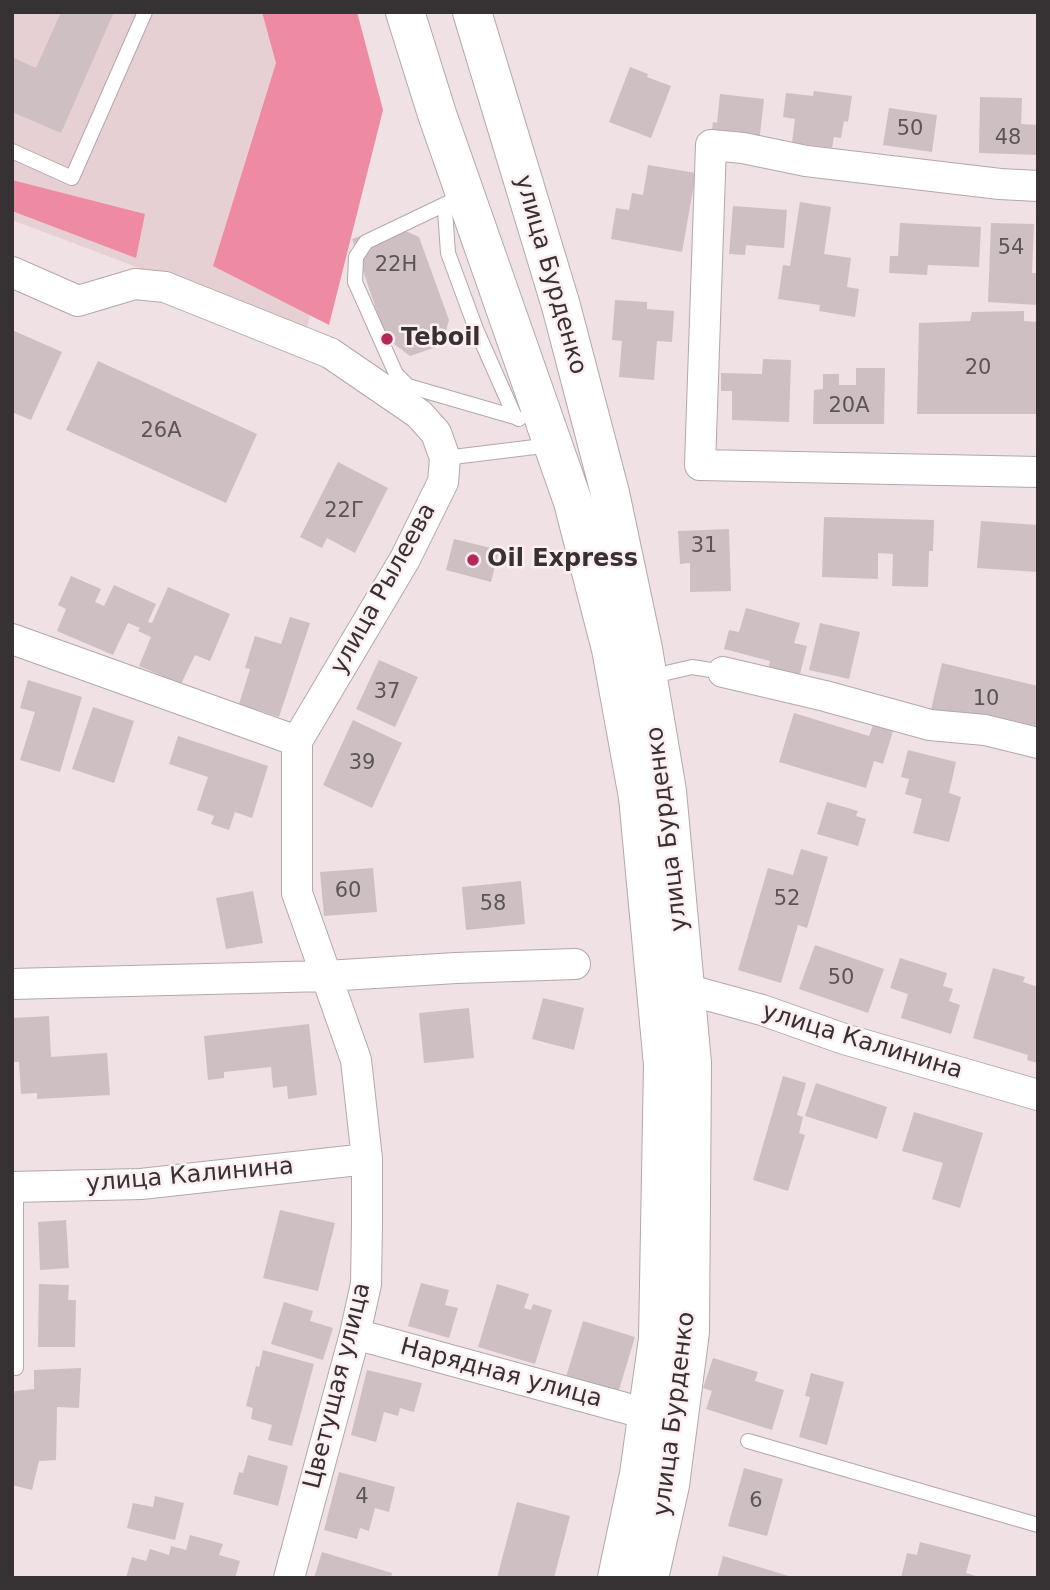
<!DOCTYPE html>
<meta charset="utf-8">
<style>
body{margin:0}
#map{position:relative;width:1050px;height:1590px;overflow:hidden;background:#efe1e4;font-family:"DejaVu Sans",sans-serif}
canvas{display:block}
.frame{position:absolute;inset:0;border:14px solid #363132;pointer-events:none}
</style>
<div id="map">
<canvas width="1050" height="1590"></canvas>
<div class="frame"></div>
</div>
<script>
const ctx = document.querySelector('canvas').getContext('2d');
ctx.lineJoin = 'round';
function fillPath(path, color) {
  ctx.fillStyle = color;
  ctx.fill(path, 'evenodd');
}
function toPath(rows) {
  const path = new Path2D();
  for (const r of rows) {
    path.moveTo(r[0], r[1]);
    for (let i = 2; i < r.length; i += 2) path.lineTo(r[i], r[i + 1]);
  }
  return path;
}
function stroke(path, color, width, dash) {
  ctx.strokeStyle = color;
  ctx.lineWidth = width;
  ctx.lineCap = dash ? 'butt' : 'round';
  ctx.setLineDash(dash || []);
  ctx.stroke(path);
}
function label(font, color, halo, rows, align = 'center') {
  ctx.font = font + ' "DejaVu Sans",sans-serif';
  ctx.lineWidth = 5;
  ctx.setLineDash([]);
  ctx.textBaseline = 'middle';
  ctx.strokeStyle = halo;
  ctx.fillStyle = color;
  for (const [text, x, y, turn = 0] of rows) {
    ctx.save();
    ctx.translate(x, y);
    ctx.rotate((+turn || 0) * Math.PI / 180);
    ctx.textAlign = isNaN(turn) ? turn : align;
    if (halo) ctx.strokeText(text, 0, 0);
    ctx.fillText(text, 0, 0);
    ctx.restore();
  }
}
const built = toPath([
 [12,12,328,12,359,131,306,331,12,220]
]);
const forest = toPath([
 [262,12,357,12,383,110,329,325,213,266,276,63],
 [12,180,145,214,136,258,12,211]
]);
const building = toPath([
 [61,12,114,12,61,133,12,112,12,57,36,68],
 [630,67,648,74,647,77,671,86,651,138,609,122],
 [814,91,852,96,848,122,844,121,841,138,834,137,832,148,792,143,795,119,783,117,786,93,813,96],
 [720,94,764,99,759,143,711,138,713,122,717,123],
 [980,97,1022,98,1021,124,1038,125,1038,155,979,153],
 [889,108,937,115,932,152,883,145],
 [648,165,696,173,682,252,611,239,616,208,629,210,632,193,643,195],
 [800,202,831,207,824,254,851,258,847,287,859,289,855,317,819,311,820,305,778,299,783,265,790,266],
 [733,206,787,210,784,248,746,245,745,255,729,254],
 [900,223,981,227,979,267,928,265,927,275,889,273,890,256,898,256],
 [991,223,1034,224,1032,273,1038,273,1038,305,988,302],
 [392,225,419,237,449,320,442,345,410,356,386,338,352,239],
 [615,300,647,302,647,309,674,311,672,342,657,341,654,380,619,377,622,341,612,340],
 [1024,311,1024,321,1038,322,1038,414,917,414,919,323,970,321,972,312],
 [12,330,62,352,31,420,12,412],
 [763,359,791,360,789,422,732,420,732,391,721,391,721,373,762,374],
 [98,361,257,434,226,503,66,430],
 [856,368,885,368,884,424,813,424,814,390,823,389,823,374,839,374,839,385,856,385],
 [338,462,388,488,355,553,327,538,322,548,300,537],
 [824,517,934,520,933,551,929,551,928,587,892,586,893,554,878,553,878,579,822,577],
 [981,521,1038,525,1038,572,977,568],
 [729,529,731,591,690,592,690,563,680,564,678,531],
 [454,539,499,550,491,582,446,570],
 [71,576,101,589,95,602,104,606,114,585,156,604,148,622,152,623,168,587,230,614,210,661,195,655,181,684,139,666,151,637,138,631,140,628,128,623,113,655,57,631,66,609,58,605],
 [746,608,800,623,794,643,807,646,799,678,768,670,770,661,724,649,729,630,739,632],
 [290,617,310,623,279,717,239,704,250,669,245,668,255,636,281,644],
 [820,623,860,632,849,679,809,670],
 [379,660,418,677,395,727,356,709],
 [942,663,1038,686,1036,726,985,714,982,726,930,714],
 [28,680,82,697,60,772,20,760,35,712,20,708],
 [93,707,134,721,114,783,72,769],
 [794,713,869,736,873,725,893,731,883,764,874,761,866,788,779,762],
 [353,720,402,743,372,808,323,785],
 [178,736,268,766,252,818,235,812,229,830,211,824,214,816,197,810,208,777,169,764],
 [908,750,956,762,949,793,961,797,949,842,913,833,922,799,905,794,909,779,901,777],
 [827,802,858,811,856,816,866,819,858,846,817,834],
 [801,849,828,857,807,928,798,925,781,983,738,970,768,868,793,875],
 [373,868,377,912,324,916,320,872],
 [521,881,525,924,466,930,462,887],
 [253,891,263,943,226,949,216,898],
 [815,945,884,969,868,1013,799,989],
 [900,958,947,973,943,986,953,989,949,1001,960,1005,951,1034,901,1018,908,994,890,988],
 [993,968,1025,977,1023,982,1038,987,1038,1063,1027,1060,1028,1055,973,1038],
 [543,998,584,1008,574,1050,532,1039],
 [469,1008,474,1058,424,1063,419,1013],
 [49,1016,51,1057,107,1053,110,1095,37,1099,37,1093,21,1094,19,1062,13,1062,12,1018],
 [309,1024,317,1095,288,1099,287,1086,273,1088,271,1067,224,1072,224,1078,208,1080,204,1036],
 [783,1076,806,1083,797,1115,803,1117,799,1133,805,1135,788,1191,753,1180],
 [816,1083,887,1107,877,1139,805,1116],
 [914,1112,983,1133,960,1208,932,1199,943,1163,902,1151],
 [280,1210,335,1223,318,1291,263,1278],
 [66,1220,69,1268,40,1270,38,1222],
 [421,1283,449,1290,445,1305,458,1308,449,1338,408,1326],
 [39,1284,69,1285,68,1300,76,1300,75,1347,38,1347],
 [497,1284,529,1294,524,1308,531,1310,533,1304,552,1310,535,1364,478,1347],
 [284,1302,313,1311,310,1321,333,1328,323,1360,271,1344],
 [583,1321,635,1337,618,1393,566,1377],
 [263,1350,314,1364,292,1446,268,1440,272,1425,251,1419,253,1408,246,1406,256,1366,259,1367],
 [713,1358,758,1372,755,1381,784,1390,772,1430,706,1409,712,1391,703,1388],
 [81,1368,79,1408,57,1407,56,1460,39,1461,32,1490,12,1485,12,1402,15,1391,34,1389,34,1370],
 [367,1370,422,1383,414,1412,400,1408,398,1416,384,1412,376,1442,351,1435],
 [811,1373,844,1382,827,1445,799,1437,810,1397,805,1396],
 [248,1455,288,1466,278,1506,233,1494,239,1472,243,1473],
 [744,1468,783,1479,767,1536,728,1526],
 [339,1472,395,1487,389,1512,375,1508,369,1531,360,1528,357,1539,324,1530],
 [155,1496,184,1503,175,1540,127,1528,133,1503,153,1507],
 [517,1502,570,1516,554,1578,497,1578],
 [190,1535,223,1544,219,1555,240,1561,235,1578,126,1578,132,1557,146,1561,150,1549,169,1555,171,1546,186,1550],
 [920,1542,971,1555,966,1573,983,1578,901,1578,907,1553,917,1555],
 [322,1552,392,1573,391,1578,314,1578],
 [723,1556,792,1577,792,1578,717,1578]
]);
const service = toPath([
 [12,151,72,178,145,12],
 [458,198,366,242,356,257,355,282,396,374,408,386,515,417],
 [455,201,445,210,448,253,476,329,515,417,519,419],
 [445,458,551,445],
 [649,677,692,667,723,672],
 [16,1187,16,1368],
 [748,1441,1038,1525]
]);
const minor = toPath([
 [1038,186,1000,184,806,161,743,148,711,145,700,465,1038,472],
 [12,272,78,301,135,284,165,287,330,353,419,414,436,433,445,458,443,482,405,559,297,741],
 [12,639,297,741],
 [723,672,825,696,930,725,985,730,1038,743],
 [12,984,326,976,456,968,575,964],
 [685,989,762,1010,844,1039,1038,1095],
 [12,1187,141,1184,367,1159],
 [355,1334,647,1414],
 [289,1578,355,1334,366,1284,367,1224,367,1159,356,1060,297,893,297,741]
]);
const primary = toPath([
 [405,12,437,114,573,502,611,649,638,797,663,1065,658,1339,639,1474,617,1578],
 [472,12,561,306,610,493,643,649,667,791,692,1063,690,1332,670,1485,649,1578]
]);
const markers = [
 [387,339,7,"#b52759"],
 [473,560,7,"#b52759"]
];
const numberNames = [
 ["50",910,130],
 ["48",1008,139],
 ["54",1011,249],
 ["22Н",396,266],
 ["20",978,369],
 ["20А",849,407],
 ["26А",161,432],
 ["22Г",344,512],
 ["31",704,547],
 ["37",387,693],
 ["10",986,700],
 ["39",362,764],
 ["60",348,892],
 ["52",787,900],
 ["58",493,905],
 ["50",841,979],
 ["4",362,1498],
 ["6",756,1502]
];
const streetNames = [
 ["улица Бурденко",550,275,74],
 ["улица Рылеева",384,589,-61],
 ["улица Бурденко",668,829,-97],
 ["улица Калинина",862,1042,17],
 ["улица Калинина",190,1176,-5],
 ["Нарядная улица",501,1374,15],
 ["Цветущая улица",338,1386,-76],
 ["улица Бурденко",675,1414,-83]
];
const poiNames = [
 ["Teboil",401,339],
 ["Oil Express",487,560]
];
fillPath(built, '#e7d0d4');
fillPath(forest, '#ee8ba2');
fillPath(building, '#cec0c2');
stroke(service, '#b4a7a9', 16);
stroke(minor, '#b4a7a9', 32);
stroke(primary, '#b4a7a9', 40);
stroke(service, '#fff', 14);
stroke(minor, '#fff', 30);
stroke(primary, '#fff', 38);
for (const [x, y, r, color] of markers) {
  const dot = new Path2D();
  dot.arc(x, y, r, 0, 2 * Math.PI);
  ctx.fillStyle = color;
  ctx.fill(dot);
  stroke(dot, '#fdeef1', 2.5);
}
label('21px', '#5c5556', null, numberNames);
label('24px', '#363132', '#fdeef1', streetNames);
label('bold 24px', '#363132', '#fdeef1', poiNames, 'left');
</script>
